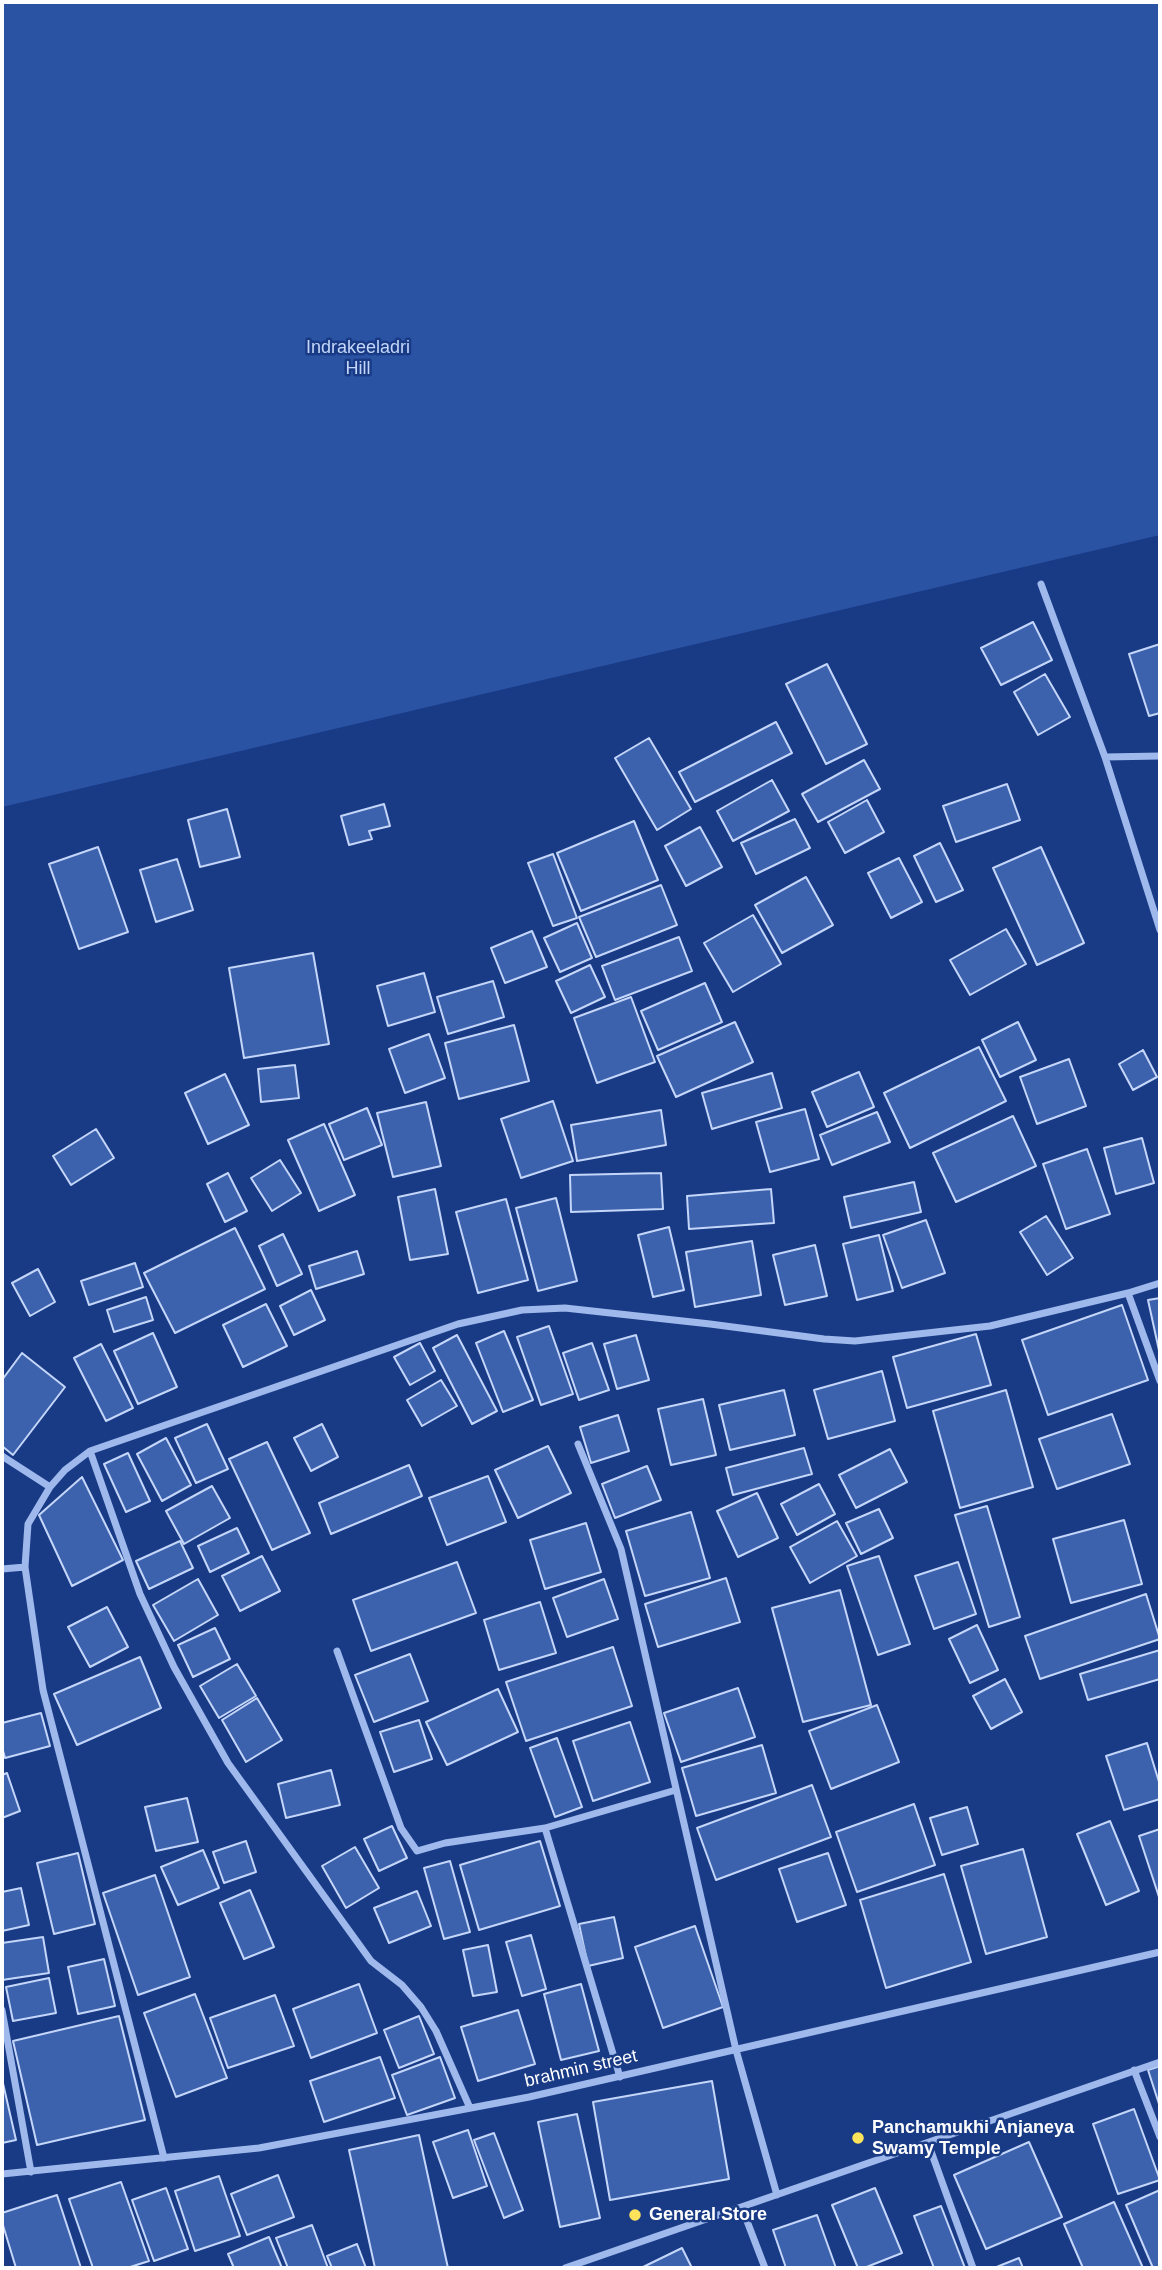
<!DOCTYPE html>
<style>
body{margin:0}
#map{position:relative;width:1162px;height:2270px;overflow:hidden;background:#193b86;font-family:Arial,sans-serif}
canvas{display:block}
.frame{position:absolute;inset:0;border:4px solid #fff;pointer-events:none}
</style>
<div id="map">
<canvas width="1162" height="2270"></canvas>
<div class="frame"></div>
</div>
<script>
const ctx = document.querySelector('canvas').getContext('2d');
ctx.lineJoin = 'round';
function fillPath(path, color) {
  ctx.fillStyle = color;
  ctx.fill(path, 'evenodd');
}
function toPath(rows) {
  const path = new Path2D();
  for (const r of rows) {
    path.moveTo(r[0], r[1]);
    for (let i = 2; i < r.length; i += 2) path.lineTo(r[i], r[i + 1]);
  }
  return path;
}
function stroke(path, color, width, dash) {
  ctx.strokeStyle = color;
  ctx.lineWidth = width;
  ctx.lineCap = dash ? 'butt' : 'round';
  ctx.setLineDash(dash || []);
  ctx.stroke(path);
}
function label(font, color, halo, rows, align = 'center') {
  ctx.font = font + ' Arial,sans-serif';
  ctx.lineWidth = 5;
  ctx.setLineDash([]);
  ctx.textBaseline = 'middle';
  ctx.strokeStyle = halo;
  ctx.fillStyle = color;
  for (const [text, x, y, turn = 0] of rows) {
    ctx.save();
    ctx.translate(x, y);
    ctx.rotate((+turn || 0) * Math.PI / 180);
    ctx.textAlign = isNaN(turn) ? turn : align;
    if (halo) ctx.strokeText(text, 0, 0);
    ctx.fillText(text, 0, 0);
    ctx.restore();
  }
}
const green = toPath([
 [2,2,1160,2,1160,535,2,807]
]);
const building = toPath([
 [1033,622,1052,660,1001,685,981,648,1033,622],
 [1160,644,1160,713,1149,716,1129,654,1160,644],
 [827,664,867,744,826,764,786,684,827,664],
 [1045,674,1070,717,1038,735,1014,692,1045,674],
 [776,722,792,753,695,802,679,772,776,722],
 [649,738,691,809,657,830,615,758,649,738],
 [864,760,880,789,818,822,802,794,864,760],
 [772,780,789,811,733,841,717,811,772,780],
 [1007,784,1020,820,956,842,943,806,1007,784],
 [867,800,884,832,845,853,828,822,867,800],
 [384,804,390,826,369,831,372,839,349,845,341,816,384,804],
 [227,809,240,857,200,867,188,820,227,809],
 [795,819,810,848,756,874,741,843,795,819],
 [634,821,658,880,581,911,557,853,634,821],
 [700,827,722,867,686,886,665,846,700,827],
 [940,843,963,890,936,902,914,856,940,843],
 [98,847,128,932,79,949,49,864,98,847],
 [1041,847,1084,943,1037,965,993,868,1041,847],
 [553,854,577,918,553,926,528,863,553,854],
 [899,858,922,902,891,918,868,873,899,858],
 [177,859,193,910,156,922,140,870,177,859],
 [806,877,833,925,782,953,755,905,806,877],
 [661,885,677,925,596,957,579,917,661,885],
 [753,915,781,964,733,992,704,943,753,915],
 [577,923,592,958,560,972,544,938,577,923],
 [1006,929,1026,964,970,995,950,960,1006,929],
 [532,931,547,967,505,983,491,948,532,931],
 [679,937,692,971,615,1000,602,966,679,937],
 [313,953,329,1044,244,1058,229,968,313,953],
 [590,965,605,997,571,1013,556,981,590,965],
 [424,973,435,1012,388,1026,377,986,424,973],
 [493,981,504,1017,448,1034,437,997,493,981],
 [705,983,722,1022,658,1050,641,1011,705,983],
 [631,997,655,1062,597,1083,574,1018,631,997],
 [735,1022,753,1062,676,1097,657,1056,735,1022],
 [1018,1022,1036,1060,1000,1077,982,1040,1018,1022],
 [514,1025,529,1081,459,1099,445,1043,514,1025],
 [429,1034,445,1078,405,1093,389,1049,429,1034],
 [979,1047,1006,1101,910,1148,884,1093,979,1047],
 [1143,1050,1157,1077,1133,1090,1119,1064,1143,1050],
 [1069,1059,1086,1106,1037,1124,1020,1077,1069,1059],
 [295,1065,299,1098,261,1102,258,1069,295,1065],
 [859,1072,874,1107,827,1127,812,1092,859,1072],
 [772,1073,782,1108,712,1129,702,1093,772,1073],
 [225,1074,249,1125,208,1144,185,1093,225,1074],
 [553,1101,573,1161,521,1178,501,1119,553,1101],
 [426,1102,441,1166,393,1177,377,1113,426,1102],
 [367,1108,382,1145,344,1160,329,1124,367,1108],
 [805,1109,819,1159,770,1172,756,1122,805,1109],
 [661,1110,666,1145,577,1161,571,1125,661,1110],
 [877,1112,890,1142,832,1165,820,1135,877,1112],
 [1013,1116,1036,1166,956,1202,933,1153,1013,1116],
 [324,1124,355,1195,319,1211,288,1140,324,1124],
 [96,1129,114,1158,71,1185,53,1156,96,1129],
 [1142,1138,1154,1183,1116,1194,1104,1148,1142,1138],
 [1087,1149,1110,1214,1066,1229,1043,1164,1087,1149],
 [280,1160,301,1193,272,1211,251,1178,280,1160],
 [228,1173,247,1211,225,1222,207,1184,228,1173],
 [661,1173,663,1209,571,1212,570,1175,661,1173],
 [914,1182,921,1212,851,1228,844,1197,914,1182],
 [435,1189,448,1254,410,1260,398,1197,435,1189],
 [771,1189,774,1223,689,1229,687,1196,771,1189],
 [556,1198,577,1281,538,1291,516,1208,556,1198],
 [506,1199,528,1280,478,1293,456,1212,506,1199],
 [1046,1216,1073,1258,1047,1275,1020,1232,1046,1216],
 [926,1220,945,1273,902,1288,883,1235,926,1220],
 [669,1227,684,1290,653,1297,638,1235,669,1227],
 [235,1228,265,1289,175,1333,144,1273,235,1228],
 [283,1234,302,1274,277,1286,259,1246,283,1234],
 [879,1235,893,1291,857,1300,843,1244,879,1235],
 [752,1241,761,1295,695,1307,686,1252,752,1241],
 [815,1245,827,1296,785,1305,773,1255,815,1245],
 [357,1251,364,1274,316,1289,309,1266,357,1251],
 [135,1263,143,1287,89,1305,81,1281,135,1263],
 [38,1269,55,1302,30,1316,12,1283,38,1269],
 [311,1290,325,1320,294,1335,280,1306,311,1290],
 [146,1297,153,1320,114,1332,107,1310,146,1297],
 [1160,1298,1160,1355,1148,1300,1160,1298],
 [266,1304,287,1346,243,1367,223,1325,266,1304],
 [1122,1305,1148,1380,1048,1415,1022,1340,1122,1305],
 [549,1326,573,1394,541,1405,517,1337,549,1326],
 [504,1331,533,1400,503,1412,476,1343,504,1331],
 [153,1333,177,1387,138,1404,114,1351,153,1333],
 [976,1334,991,1385,907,1408,893,1357,976,1334],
 [457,1335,497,1411,472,1424,433,1348,457,1335],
 [636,1335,649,1380,617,1389,604,1344,636,1335],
 [420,1343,435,1371,410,1385,394,1357,420,1343],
 [592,1343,609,1390,579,1400,563,1353,592,1343],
 [101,1344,133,1408,106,1421,74,1358,101,1344],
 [22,1353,65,1387,13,1455,2,1446,2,1380,22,1353],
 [882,1371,895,1421,828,1439,814,1390,882,1371],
 [441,1380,457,1406,422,1426,407,1400,441,1380],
 [784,1390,795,1435,730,1450,719,1405,784,1390],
 [1006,1390,1033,1487,960,1508,933,1411,1006,1390],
 [703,1399,716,1455,671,1465,658,1409,703,1399],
 [1112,1414,1130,1464,1057,1489,1039,1439,1112,1414],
 [618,1415,629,1451,591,1463,580,1427,618,1415],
 [207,1424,228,1469,196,1483,175,1438,207,1424],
 [322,1424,338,1457,311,1471,294,1438,322,1424],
 [166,1438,191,1485,162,1501,137,1454,166,1438],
 [267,1442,310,1533,272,1550,229,1459,267,1442],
 [548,1446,571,1493,518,1518,495,1470,548,1446],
 [804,1448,812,1474,733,1495,726,1468,804,1448],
 [890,1449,907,1482,856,1508,839,1475,890,1449],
 [128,1453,150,1501,126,1512,104,1464,128,1453],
 [409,1465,422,1496,331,1534,319,1503,409,1465],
 [647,1466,661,1500,615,1518,602,1484,647,1466],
 [488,1476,506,1522,447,1545,429,1498,488,1476],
 [82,1477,123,1560,72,1586,39,1515,82,1477],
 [819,1484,835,1514,797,1535,781,1504,819,1484],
 [212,1486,230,1518,184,1544,166,1511,212,1486],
 [757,1493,778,1538,738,1557,717,1511,757,1493],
 [987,1506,1020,1617,989,1627,955,1515,987,1506],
 [879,1509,893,1538,861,1554,846,1523,879,1509],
 [691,1512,710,1578,645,1596,626,1531,691,1512],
 [1124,1520,1142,1584,1071,1603,1053,1539,1124,1520],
 [837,1521,857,1556,810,1583,790,1547,837,1521],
 [586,1523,601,1572,545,1589,530,1540,586,1523],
 [237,1528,249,1553,210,1572,198,1546,237,1528],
 [180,1541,193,1568,149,1589,136,1561,180,1541],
 [262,1556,280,1591,240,1611,222,1576,262,1556],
 [879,1556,910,1644,878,1655,847,1566,879,1556],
 [457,1562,476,1613,371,1651,353,1600,457,1562],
 [958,1562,976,1614,934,1629,915,1576,958,1562],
 [726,1578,740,1622,658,1647,645,1604,726,1578],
 [198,1579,218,1615,174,1641,153,1605,198,1579],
 [604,1579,618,1619,567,1637,553,1598,604,1579],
 [840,1590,871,1705,803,1722,772,1608,840,1590],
 [1146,1594,1160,1639,1040,1679,1025,1636,1146,1594],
 [540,1602,556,1653,499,1670,484,1620,540,1602],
 [107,1607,128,1647,90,1667,68,1627,107,1607],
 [977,1625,998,1670,970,1683,949,1639,977,1625],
 [215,1628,230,1659,193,1677,178,1645,215,1628],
 [613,1647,632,1706,526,1741,506,1682,613,1647],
 [1160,1650,1160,1679,1088,1700,1080,1674,1160,1650],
 [410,1654,428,1701,374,1722,355,1675,410,1654],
 [140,1657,161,1708,77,1745,54,1694,140,1657],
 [237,1664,256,1696,219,1718,200,1686,237,1664],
 [1005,1679,1022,1712,991,1729,973,1696,1005,1679],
 [738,1688,755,1737,681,1762,664,1713,738,1688],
 [498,1689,518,1732,447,1765,426,1722,498,1689],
 [257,1698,282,1740,246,1762,222,1720,257,1698],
 [877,1705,899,1762,831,1789,809,1731,877,1705],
 [41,1713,50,1746,5,1758,2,1747,2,1723,41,1713],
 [419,1720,432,1759,394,1772,380,1732,419,1720],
 [630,1722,650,1782,593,1801,573,1741,630,1722],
 [557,1738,582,1807,555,1817,530,1748,557,1738],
 [1147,1743,1160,1785,1160,1799,1124,1810,1106,1756,1147,1743],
 [762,1745,776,1793,696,1816,682,1768,762,1745],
 [331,1770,340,1805,286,1818,278,1784,331,1770],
 [7,1773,20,1811,2,1818,2,1775,7,1773],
 [812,1785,831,1837,716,1880,697,1828,812,1785],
 [187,1798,198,1842,156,1851,145,1807,187,1798],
 [914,1804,935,1865,857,1892,836,1832,914,1804],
 [967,1807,978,1844,942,1855,930,1818,967,1807],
 [1110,1821,1139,1891,1106,1905,1077,1834,1110,1821],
 [392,1826,407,1858,379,1871,364,1839,392,1826],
 [1160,1829,1160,1897,1159,1897,1139,1836,1160,1829],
 [246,1841,256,1872,224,1883,213,1852,246,1841],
 [540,1841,560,1906,479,1930,460,1865,540,1841],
 [355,1847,379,1888,346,1908,322,1866,355,1847],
 [1023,1849,1047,1937,986,1954,961,1866,1023,1849],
 [203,1850,219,1888,178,1905,161,1867,203,1850],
 [78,1853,95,1924,54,1934,37,1863,78,1853],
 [828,1853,846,1905,797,1922,779,1869,828,1853],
 [450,1861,470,1932,444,1939,424,1868,450,1861],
 [944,1874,971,1962,886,1988,860,1900,944,1874],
 [155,1875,190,1977,138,1995,103,1893,155,1875],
 [21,1888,29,1925,2,1931,2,1892,21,1888],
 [250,1890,274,1947,244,1959,220,1903,250,1890],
 [417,1891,431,1926,389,1943,374,1908,417,1891],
 [614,1917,623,1958,588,1966,579,1924,614,1917],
 [695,1926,723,2007,663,2028,635,1947,695,1926],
 [531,1935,546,1989,522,1996,506,1942,531,1935],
 [43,1937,49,1973,2,1980,2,1943,43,1937],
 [488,1945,497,1992,473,1996,463,1950,488,1945],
 [104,1959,115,2006,78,2014,68,1967,104,1959],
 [49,1978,56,2013,13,2021,6,1987,49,1978],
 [359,1984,377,2033,311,2058,293,2009,359,1984],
 [581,1984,599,2051,561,2060,544,1994,581,1984],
 [195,1994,227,2078,176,2097,144,2013,195,1994],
 [275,1995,294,2046,228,2068,210,2018,275,1995],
 [518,2010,535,2064,478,2081,461,2027,518,2010],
 [119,2016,145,2120,37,2145,13,2041,119,2016],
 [419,2016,434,2054,399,2068,384,2030,419,2016],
 [380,2057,395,2098,324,2122,310,2081,380,2057],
 [440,2057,455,2098,407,2115,392,2075,440,2057],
 [1160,2066,1160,2107,1148,2070,1160,2066],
 [2,2079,16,2140,2,2143,2,2079],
 [712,2081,729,2179,610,2200,593,2102,712,2081],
 [1134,2109,1160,2180,1118,2194,1093,2124,1134,2109],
 [577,2114,600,2218,560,2227,538,2122,577,2114],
 [468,2130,487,2186,453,2198,433,2142,468,2130],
 [494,2133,523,2210,504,2218,474,2140,494,2133],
 [419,2135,448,2268,375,2268,349,2150,419,2135],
 [1029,2142,1062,2217,986,2249,954,2175,1029,2142],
 [278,2175,294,2217,247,2235,231,2194,278,2175],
 [219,2176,240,2236,195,2251,175,2191,219,2176],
 [121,2182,149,2261,127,2268,93,2268,69,2199,121,2182],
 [166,2188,188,2249,154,2261,132,2200,166,2188],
 [875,2188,902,2253,864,2268,858,2268,832,2205,875,2188],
 [1160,2190,1160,2268,1153,2268,1126,2205,1160,2190],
 [57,2195,81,2268,16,2268,2,2222,2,2213,57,2195],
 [1114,2202,1143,2268,1083,2268,1064,2224,1114,2202],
 [941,2206,965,2268,934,2268,914,2216,941,2206],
 [817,2215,836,2268,786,2268,773,2230,817,2215],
 [312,2225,328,2268,288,2268,276,2238,312,2225],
 [269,2237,282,2268,234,2268,228,2254,269,2237],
 [357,2244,366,2268,332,2268,327,2256,357,2244],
 [682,2248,692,2268,641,2268,682,2248],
 [1019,2258,1023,2268,994,2268,1019,2258]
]);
const street = toPath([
 [1041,584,1105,757,1160,930],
 [1105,757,1160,756],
 [1160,1283,1128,1293,1160,1381],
 [578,1444,621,1549,736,2050,777,2195],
 [90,1451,140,1594,174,1667,228,1763,371,1961,402,1985,421,2007,436,2031,470,2108],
 [2,1456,50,1487],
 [2,1569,25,1567],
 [337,1651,401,1828,417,1851,445,1843,545,1828],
 [2,2010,31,2172],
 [1134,2070,1160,2137],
 [620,2077,545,1828,676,1790],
 [928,2143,973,2268],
 [164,2158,43,1690,25,1567,28,1524,50,1487,65,1470,90,1451,458,1324,522,1310,565,1308,710,1324,824,1339,855,1341,990,1326,1128,1293],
 [2,2174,259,2148,529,2097,1160,1952],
 [742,2208,765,2268],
 [565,2268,1160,2062]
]);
const markers = [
 [858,2138,7,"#ffe35b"],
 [635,2215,7,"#ffe35b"]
];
const parkNames = [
 ["Indrakeeladri",358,348],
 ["Hill",358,369]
];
const streetNames = [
 ["brahmin street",581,2069,-13]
];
const poiNames = [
 ["Panchamukhi Anjaneya",872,2128],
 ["Swamy Temple",872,2149],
 ["General Store",649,2215]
];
fillPath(green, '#2b53a4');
fillPath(building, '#3d62ad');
stroke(building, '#c4d6f9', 2);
stroke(street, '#9fb9ed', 7);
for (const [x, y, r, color] of markers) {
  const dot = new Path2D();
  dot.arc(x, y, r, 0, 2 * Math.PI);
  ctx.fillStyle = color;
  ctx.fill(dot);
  stroke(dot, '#193b86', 2.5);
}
label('18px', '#c4d6f9', '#193b86', parkNames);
label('18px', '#fff', '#193b86', streetNames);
label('bold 18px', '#fff', '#193b86', poiNames, 'left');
</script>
